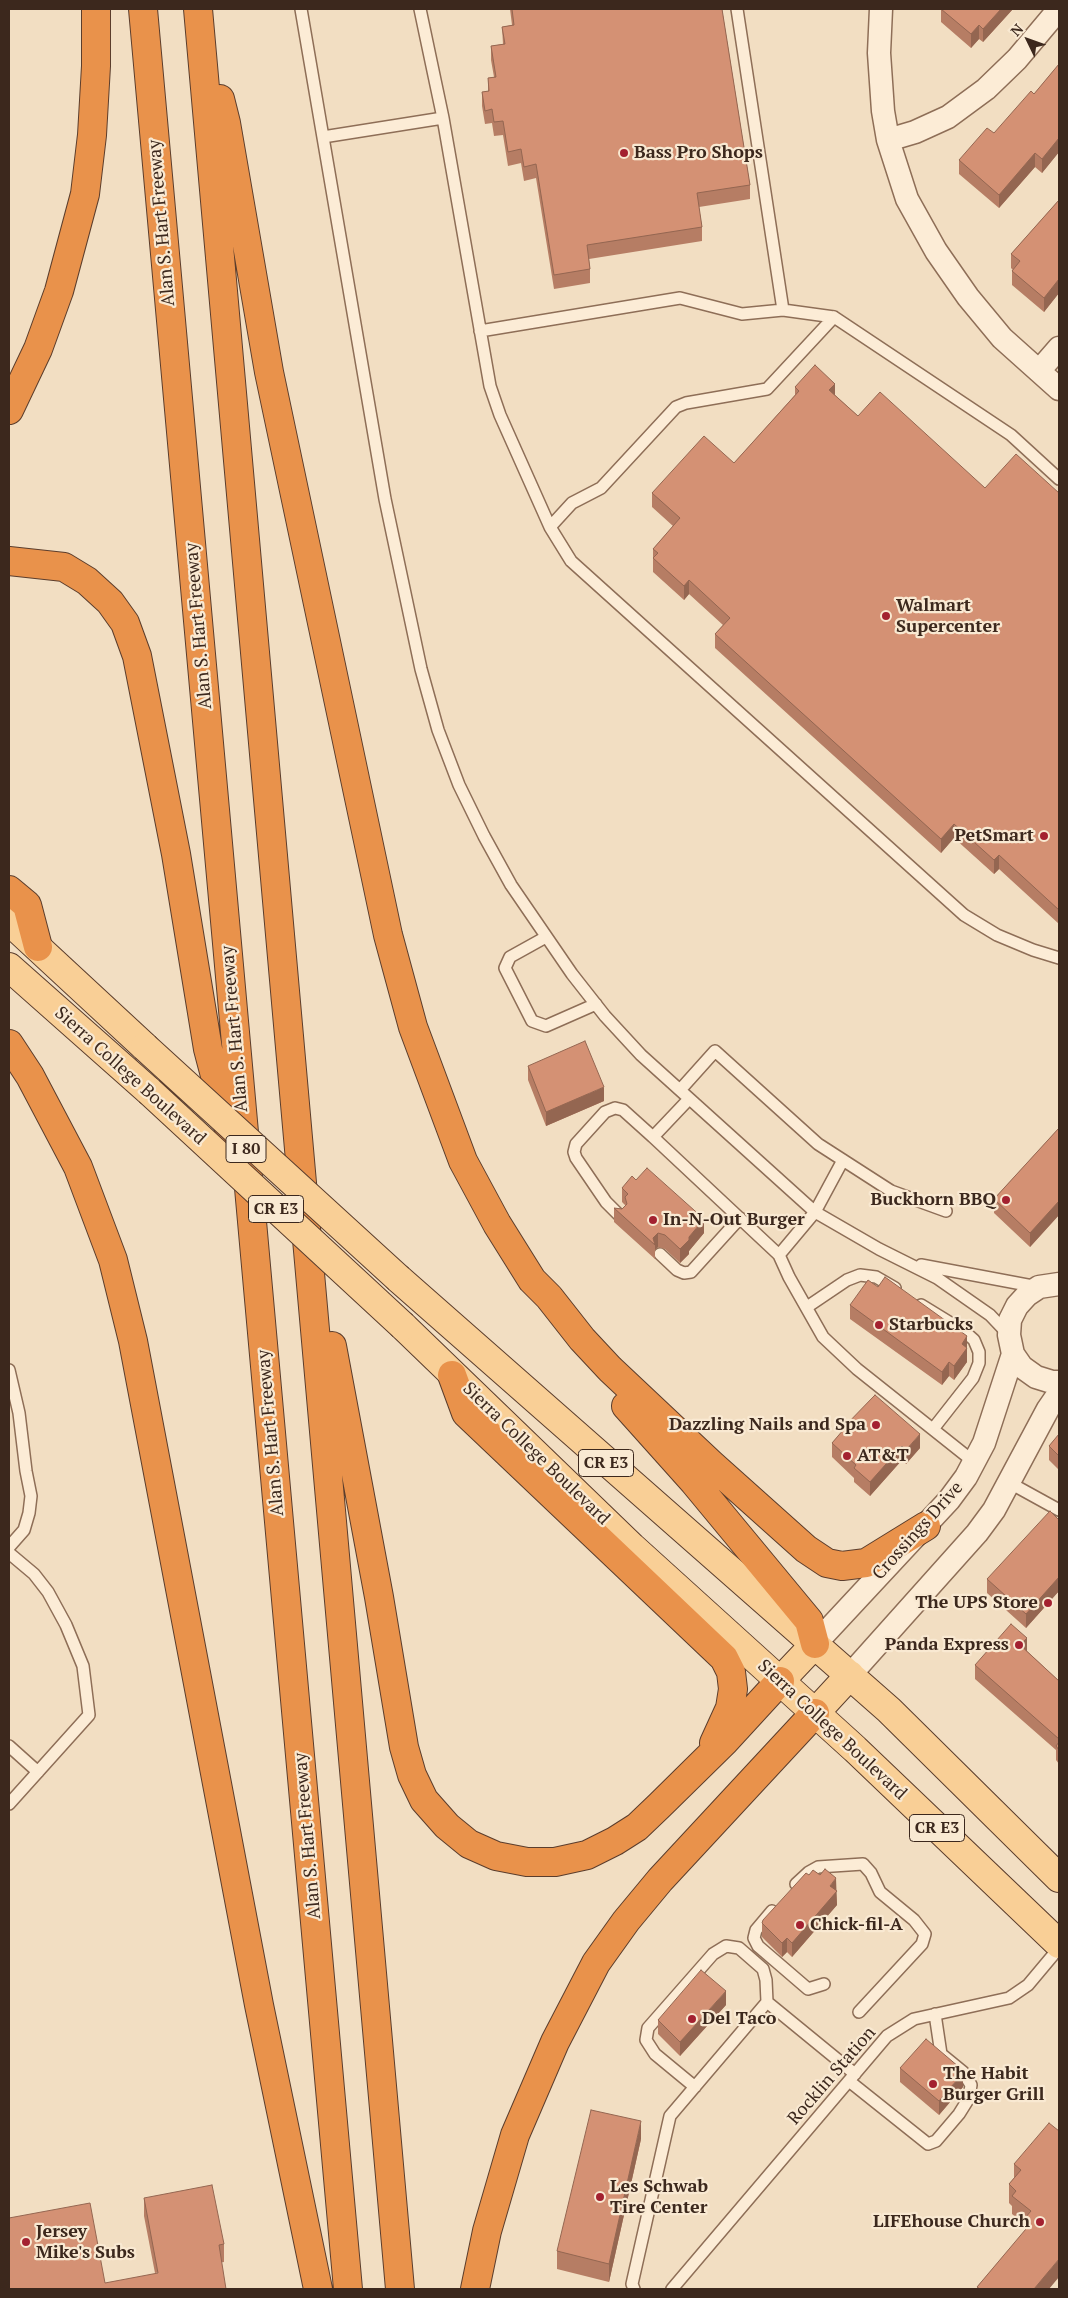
<!DOCTYPE html>
<style>
body{margin:0}
#map{position:relative;width:1068px;height:2298px;overflow:hidden;background:#f2dec2;font-family:"PT Serif",serif}
canvas{display:block}
.frame{position:absolute;inset:0;border:10px solid #3c281d;pointer-events:none}
.north{position:absolute;left:1003px;top:15px;width:50px;height:50px;-webkit-text-stroke:4px #f9e9d2;paint-order:stroke;rotate:312deg;font-size:14px;font-weight:700;line-height:20px;text-align:center;color:#3c281d}
.north::after{content:'';display:block;margin:auto;width:18px;height:22px;background:#3c281d;clip-path:polygon(50% 0,100% 100%,50% 72%,0 100%)}
</style>
<div id="map">
<canvas width="1068" height="2298"></canvas>
<div class="frame"></div>
<div class="north">N</div>
</div>
<script>
const ctx = document.querySelector('canvas').getContext('2d');
ctx.lineJoin = 'round';
function toPath(rows) {
  const path = new Path2D();
  for (const r of rows) {
    path.moveTo(r[0], r[1]);
    for (let i = 2; i < r.length; i += 2) path.lineTo(r[i], r[i + 1]);
  }
  return path;
}
function stroke(path, color, width, dash) {
  ctx.strokeStyle = color;
  ctx.lineWidth = width;
  ctx.lineCap = dash ? 'butt' : 'round';
  ctx.setLineDash(dash || []);
  ctx.stroke(path);
}
function fillPath(path, color) {
  ctx.fillStyle = color;
  ctx.fill(path, 'evenodd');
}
function label(font, color, halo, rows, align = 'center') {
  ctx.font = font + ' "PT Serif",serif';
  ctx.lineWidth = 4.5;
  ctx.setLineDash([]);
  ctx.textBaseline = 'middle';
  ctx.strokeStyle = halo;
  ctx.fillStyle = color;
  for (const [text, x, y, turn = 0] of rows) {
    ctx.save();
    ctx.translate(x, y);
    ctx.rotate((+turn || 0) * Math.PI / 180);
    ctx.textAlign = isNaN(turn) ? turn : align;
    if (halo) ctx.strokeText(text, 0, 0);
    ctx.fillText(text, 0, 0);
    ctx.restore();
  }
}
const lane = toPath([
 [301,9,385,499,421,669,438,730,459,785,484,836,511,885,572,974,605,1016,641,1055,815,1212,879,1249,937,1278,990,1315,1009,1335],
 [420,9,443,118],
 [737,9,783,310,834,317],
 [323,137,443,118,490,386,500,415,550,527,571,561,964,915,997,935,1033,950,1059,958],
 [480,331,680,298,742,314,783,310],
 [550,527,572,503,601,488,676,407,686,403,767,389,834,317,1011,435,1059,479],
 [546,937,510,957,505,968,532,1021,546,1026,596,1004],
 [680,1090,715,1051,818,1144,891,1191,946,1211],
 [689,1099,653,1137,779,1255],
 [843,1160,815,1212,779,1255,789,1277,823,1337,857,1369,974,1462],
 [620,1216,606,1202,576,1158,574,1152,576,1144,605,1112,615,1108,623,1110,653,1137],
 [660,1254,677,1270,684,1273,691,1272,740,1218],
 [921,1265,1038,1287],
 [921,1305,965,1332,974,1340,979,1352,979,1363,973,1378,933,1429],
 [807,1307,847,1280,860,1275,876,1277,895,1288],
 [9,1370,19,1413,26,1471,31,1496,29,1513,24,1530,9,1547],
 [1010,1483,1059,1510],
 [9,1553,34,1574,48,1592,66,1625,83,1666,89,1715,9,1804],
 [9,1746,38,1772],
 [796,1884,809,1872,818,1867,863,1864,871,1873,880,1892,914,1920,925,1934,922,1944,859,2012],
 [772,1911,756,1930,754,1938,758,1946,808,1989,824,1984],
 [849,2081,928,2144,936,2141,959,2114,969,2098,971,2085,963,2072,941,2054,935,2014],
 [695,2087,655,2054,646,2040,648,2028,713,1954,726,1946,739,1948,763,1969,766,1980,767,2002],
 [634,2289,632,2284,670,2116,767,2002,855,2074],
 [672,2289,887,2036,914,2019,1009,1998,1028,1985,1059,1948]
]);
const street = toPath([
 [881,9,879,53,883,111,888,140,907,199,936,251,968,297,1002,338,1059,389],
 [888,140,915,132,948,117,986,89,1017,59,1059,9],
 [1039,371,1059,348],
 [1059,1284,1039,1287,1027,1295,1017,1306,1010,1320,1009,1335,1013,1354,1022,1367,1036,1377,1052,1382,1059,1382],
 [815,1644,949,1500,966,1477,984,1443,1013,1354],
 [850,1675,977,1533,994,1510,1048,1409,1059,1393]
]);
const primary = toPath([
 [9,921,145,1047],
 [9,967,149,1091],
 [399,1279,889,1710,1059,1878],
 [403,1326,632,1547,855,1749,1059,1944],
 [780,1681,815,1644],
 [815,1713,850,1675]
]);
const highway = toPath([
 [143,9,348,2289],
 [198,9,400,2289],
 [220,99,226,123,269,372,388,935,413,1027,463,1161,497,1224,532,1280,549,1297,582,1339,610,1369,711,1464,806,1549,827,1563,842,1566,866,1563,926,1526],
 [9,410,38,349,59,291,85,194,92,135,96,66,96,9],
 [9,561,64,567,87,581,110,602,125,623,137,656,176,854,208,1049,230,1133],
 [9,890,27,905,38,947],
 [9,1044,30,1076,78,1167,113,1260,133,1341,259,2005,318,2289],
 [332,1346,379,1597,404,1747,412,1775,424,1800,447,1826,469,1844,496,1856,527,1862,555,1862,587,1855,615,1841,637,1827,660,1805,724,1742,780,1681],
 [452,1375,466,1413,724,1658,731,1672,733,1689,730,1708,714,1743],
 [626,1406,694,1482,809,1621,815,1644],
 [475,2289,487,2231,515,2135,555,2042,596,1963,626,1921,660,1880,815,1713]
]);
const primaryBridge = toPath([
 [145,1047,399,1279],
 [149,1091,403,1326]
]);
const wall = toPath([
 [510,9,722,9,750,185,750,199,699,207,702,227,702,241,589,259,590,269,590,283,554,289,536,178,524,181,521,163,508,166,503,135,494,136,492,123,485,124,482,106,482,92,488,91,488,78,494,77,491,60,491,46,503,44,502,27,512,25],
 [941,9,1013,9,983,42,979,39,971,48,941,22],
 [1059,64,1059,152,1042,173,1035,167,999,208,959,174,959,160,994,133,1034,94],
 [1059,200,1059,293,1044,312,1012,285,1012,271,1013,270,1011,268,1011,254],
 [795,387,835,395,858,416,985,488,1059,493,1059,924,999,869,994,874,954,838,941,853,715,648,715,634,723,625,689,594,684,600,653,572,653,549,673,526,652,507,652,493,734,463,795,395],
 [528,1066,604,1101,546,1126,528,1080],
 [1059,1128,1059,1215,1030,1247,994,1213,994,1199],
 [622,1188,704,1233,689,1251,689,1254,680,1263,665,1249,658,1247,655,1250,655,1259,614,1222,614,1208,622,1209,625,1206,625,1205,622,1202],
 [878,1287,967,1336,967,1362,954,1380,949,1376,942,1385,850,1319,850,1305],
 [843,1428,920,1448,906,1464,902,1460,870,1496,854,1482,854,1478,832,1457,832,1443,843,1431],
 [1059,1434,1059,1470,1049,1460,1049,1446],
 [1059,1520,1059,1591,1026,1628,987,1593,987,1579],
 [1027,1651,1059,1681,1059,1764,1056,1760,1056,1750,975,1679,975,1665],
 [809,1875,836,1891,837,1905,792,1957,787,1952,782,1957,762,1937,762,1923],
 [726,2005,680,2056,658,2034,658,2020],
 [900,2068,963,2087,939,2115,900,2082],
 [1059,2131,1049,2289,977,2289,977,2287,1025,2231,1025,2224,1012,2214,1012,2206,1009,2203,1009,2184,1014,2178,1014,2164],
 [641,2139,609,2282,557,2269,557,2251],
 [144,2198,224,2244,224,2262,155,2273,144,2216]
]);
const shadedWall = toPath([
 [1001,9,1013,9,983,42,983,29],
 [979,25,979,39,971,48,971,34],
 [1059,138,1059,152,1042,173,1042,159],
 [1035,153,1035,167,999,208,999,195],
 [1059,279,1059,293,1044,312,1044,298],
 [835,384,835,398,829,390],
 [689,580,689,594,684,600,684,586],
 [954,824,954,838,941,853,941,839],
 [999,855,999,869,994,874,994,860],
 [604,1087,604,1101,546,1126,546,1112],
 [1059,1201,1059,1215,1030,1247,1030,1233],
 [704,1219,704,1233,689,1251,689,1254,680,1263,680,1249,689,1237],
 [658,1233,658,1247,655,1250,655,1245,653,1238],
 [967,1336,967,1362,954,1380,954,1366,962,1344],
 [949,1362,949,1376,942,1385,942,1372],
 [920,1434,920,1448,906,1464,906,1450],
 [902,1446,902,1460,870,1496,870,1482],
 [1059,1577,1059,1591,1026,1628,1026,1614],
 [1027,1638,1027,1652,1020,1645],
 [836,1878,837,1905,792,1957,792,1943,830,1886],
 [787,1938,787,1952,782,1957,782,1943],
 [726,1991,726,2005,680,2056,680,2042],
 [963,2073,963,2087,939,2115,939,2101],
 [641,2121,641,2139,609,2282,609,2264],
 [1059,2259,1059,2277,1049,2289,1034,2289]
]);
const building = toPath([
 [512,9,722,9,750,185,697,193,702,227,587,245,590,269,554,275,536,164,524,167,521,149,508,152,503,121,494,122,492,109,485,111,482,92,489,91,488,78,496,77,491,46,505,44,502,27,514,25,512,9],
 [941,9,1001,9,983,29,979,25,971,34,941,9],
 [1059,64,1059,138,1042,159,1035,153,999,195,959,160,987,128,994,133,1031,91,1034,94,1059,64],
 [1059,200,1059,279,1044,298,1012,271,1020,261,1011,254,1059,200],
 [815,365,835,384,829,390,858,416,880,392,985,488,1016,454,1059,493,1059,910,999,855,994,860,954,824,941,839,715,634,730,618,689,580,684,586,653,558,658,553,653,549,680,518,652,493,704,436,734,463,799,391,795,387,815,365],
 [585,1041,604,1087,546,1112,528,1066,585,1041],
 [1059,1128,1059,1201,1030,1233,994,1199,1059,1128],
 [647,1168,704,1219,689,1237,689,1240,680,1249,665,1235,658,1233,653,1238,655,1245,614,1208,622,1209,627,1204,625,1197,628,1194,622,1188,632,1176,636,1180,647,1168],
 [885,1277,967,1336,962,1344,967,1348,954,1366,949,1362,942,1372,850,1305,868,1280,878,1287,885,1277],
 [875,1395,920,1434,906,1450,902,1446,870,1482,854,1468,856,1465,832,1443,844,1429,843,1428,875,1395],
 [1059,1434,1059,1456,1049,1446,1059,1434],
 [1050,1511,1059,1520,1059,1577,1026,1614,987,1579,1050,1511],
 [1011,1624,1027,1638,1020,1645,1059,1681,1059,1739,975,1665,1011,1624],
 [1059,1742,1059,1750,1056,1746,1059,1742],
 [825,1869,836,1878,830,1886,837,1891,792,1943,787,1938,782,1943,762,1923,763,1920,806,1873,809,1875,813,1870,820,1875,825,1869],
 [701,1970,726,1991,680,2042,658,2020,701,1970],
 [926,2039,959,2067,963,2073,939,2101,900,2068,926,2039],
 [591,2110,641,2121,609,2264,557,2251,591,2110],
 [1049,2123,1059,2131,1059,2259,1034,2289,980,2289,977,2287,1031,2223,1025,2218,1031,2211,1012,2196,1016,2191,1009,2184,1021,2170,1014,2164,1049,2123],
 [212,2185,224,2244,219,2245,226,2289,9,2289,9,2218,90,2203,105,2283,158,2273,144,2198,212,2185]
]);
const markers = [
 [624,153,5,"#a32130"],
 [886,616,5,"#a32130"],
 [1044,836,5,"#a32130"],
 [1006,1200,5,"#a32130"],
 [653,1220,5,"#a32130"],
 [879,1325,5,"#a32130"],
 [876,1425,5,"#a32130"],
 [847,1456,5,"#a32130"],
 [1048,1603,5,"#a32130"],
 [1019,1645,5,"#a32130"],
 [800,1925,5,"#a32130"],
 [692,2019,5,"#a32130"],
 [933,2084,5,"#a32130"],
 [600,2197,5,"#a32130"],
 [1040,2222,5,"#a32130"],
 [26,2242,5,"#a32130"]
];
const shields = [
 [246,1149,40],
 [276,1209,55],
 [606,1463,55],
 [937,1828,55]
];
const shieldNames = [
 ["I 80",246,1149],
 ["CR E3",276,1209],
 ["CR E3",606,1463],
 ["CR E3",937,1828]
];
const poiNames = [
 ["Bass Pro Shops",634,153],
 ["Walmart",896,606],
 ["Supercenter",896,627],
 ["PetSmart",1034,836,"right"],
 ["Buckhorn BBQ",996,1200,"right"],
 ["In-N-Out Burger",663,1220],
 ["Starbucks",889,1325],
 ["Dazzling Nails and Spa",866,1425,"right"],
 ["AT&T",857,1456],
 ["The UPS Store",1038,1603,"right"],
 ["Panda Express",1009,1645,"right"],
 ["Chick-fil-A",810,1925],
 ["Del Taco",702,2019],
 ["The Habit",943,2074],
 ["Burger Grill",943,2095],
 ["Les Schwab",610,2187],
 ["Tire Center",610,2208],
 ["LIFEhouse Church",1030,2222,"right"],
 ["Jersey",36,2232],
 ["Mike's Subs",36,2253]
];
const streetNames = [
 ["Alan S. Hart Freeway",162,223,-95],
 ["Alan S. Hart Freeway",199,626,-95],
 ["Alan S. Hart Freeway",235,1029,-95],
 ["Sierra College Boulevard",130,1076,42],
 ["Alan S. Hart Freeway",271,1433,-95],
 ["Sierra College Boulevard",536,1454,44],
 ["Crossings Drive",918,1531,-48],
 ["Sierra College Boulevard",832,1730,43],
 ["Alan S. Hart Freeway",308,1836,-95],
 ["Rocklin Station",832,2076,-49]
];
stroke(lane, '#8e6e57', 14);
stroke(street, '#8e6e57', 25);
stroke(primary, '#5b3d2c', 30);
stroke(highway, '#5b3d2c', 30);
stroke(lane, '#fcecd6', 11);
stroke(street, '#fcecd6', 22);
stroke(primary, '#f9cf96', 28);
stroke(highway, '#e9924b', 28);
stroke(primaryBridge, '#5b3d2c', 30, []);
stroke(primaryBridge, '#f9cf96', 28);
fillPath(wall, '#b67d64');
fillPath(shadedWall, '#946651');
fillPath(building, '#d49174');
stroke(building, '#946651', 1);
for (const [x, y, r, color] of markers) {
  const dot = new Path2D();
  dot.arc(x, y, r, 0, 2 * Math.PI);
  ctx.fillStyle = color;
  ctx.fill(dot);
  stroke(dot, '#f9e9d2', 2);
}
for (const [x, y, w] of shields) {
  const box = new Path2D();
  box.roundRect(x - w / 2, y - 13.5, w, 27, 4);
  ctx.fillStyle = '#f9e9d2';
  ctx.fill(box);
  stroke(box, '#3c281d', 1);
}
label('bold 16px', '#3c281d', null, shieldNames);
label('bold 18px', '#3c281d', '#f9e9d2', poiNames, 'left');
label('18px', '#3c281d', '#f9e9d2', streetNames);
</script>
